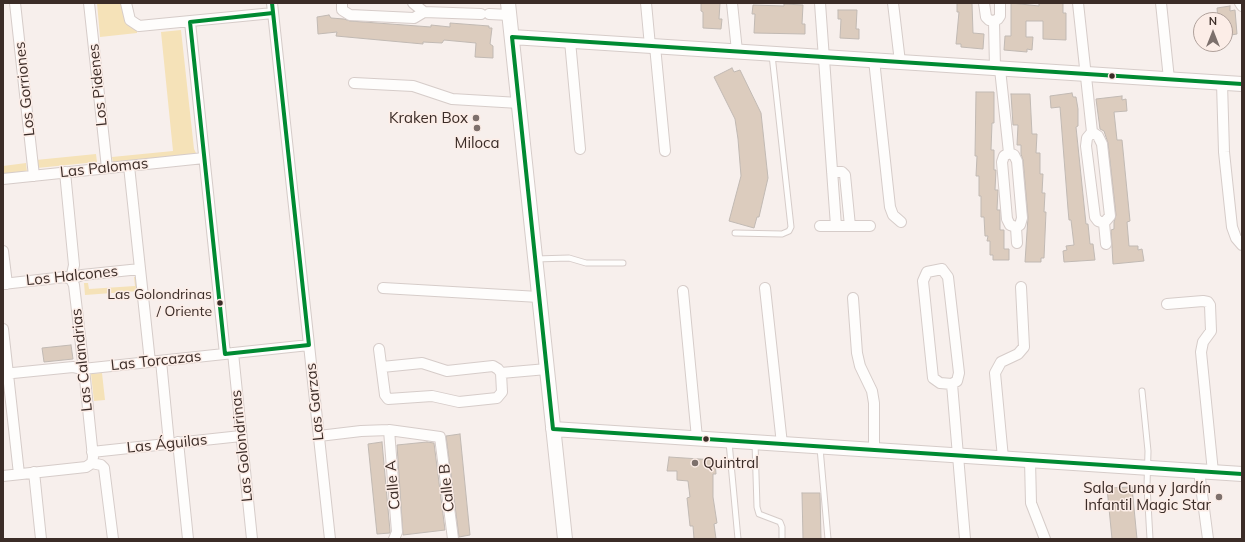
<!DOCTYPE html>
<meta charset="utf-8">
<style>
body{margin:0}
#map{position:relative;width:1245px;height:542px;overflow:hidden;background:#f7efec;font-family:Mulish,sans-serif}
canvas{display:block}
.frame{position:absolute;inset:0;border:4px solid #3b2c27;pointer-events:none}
.north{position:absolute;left:1193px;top:12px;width:40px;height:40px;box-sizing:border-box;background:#fcede7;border:1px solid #afa09a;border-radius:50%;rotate:0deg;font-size:11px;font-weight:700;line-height:16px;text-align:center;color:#3b2c27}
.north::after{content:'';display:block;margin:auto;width:14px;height:18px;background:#7d706c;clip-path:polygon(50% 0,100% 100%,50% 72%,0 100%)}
</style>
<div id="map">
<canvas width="1245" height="542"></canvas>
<div class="frame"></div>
<div class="north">N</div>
</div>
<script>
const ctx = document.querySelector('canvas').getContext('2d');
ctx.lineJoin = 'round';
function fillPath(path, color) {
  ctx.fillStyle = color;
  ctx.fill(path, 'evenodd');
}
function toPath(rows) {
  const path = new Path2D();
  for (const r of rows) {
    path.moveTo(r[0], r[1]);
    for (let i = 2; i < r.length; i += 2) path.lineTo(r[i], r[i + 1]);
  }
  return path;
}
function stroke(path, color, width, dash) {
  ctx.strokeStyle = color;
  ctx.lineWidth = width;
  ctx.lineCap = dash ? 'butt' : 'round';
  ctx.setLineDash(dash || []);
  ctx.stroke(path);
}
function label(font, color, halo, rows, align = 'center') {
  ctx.font = font + ' Mulish,sans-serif';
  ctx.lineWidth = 3;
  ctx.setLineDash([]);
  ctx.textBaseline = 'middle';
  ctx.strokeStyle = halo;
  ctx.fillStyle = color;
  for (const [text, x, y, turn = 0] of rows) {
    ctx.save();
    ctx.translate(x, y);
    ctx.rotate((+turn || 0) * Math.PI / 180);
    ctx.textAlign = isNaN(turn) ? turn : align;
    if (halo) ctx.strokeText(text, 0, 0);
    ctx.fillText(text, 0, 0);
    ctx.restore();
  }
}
const green = toPath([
 [97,3,122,3,126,22,137,31,137,33,100,37],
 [181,30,194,149,197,155,113,163,112,157,173,151,161,32],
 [96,154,97,162,37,168,36,160],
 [26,163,27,172,3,175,3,166],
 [134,277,138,277,139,291,85,295,84,283,88,283,89,289,135,286],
 [102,373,105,400,94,401,91,374]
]);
const building = toPath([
 [701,3,720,3,719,19,722,19,721,29,703,28,703,12,701,11,701,3],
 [957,3,972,3,973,33,984,34,983,49,961,47,961,44,956,44,959,12,957,12,957,3],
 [1011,3,1039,6,1039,3,1063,3,1063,13,1066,13,1066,40,1043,39,1043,21,1026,21,1026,37,1033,37,1032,50,1027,49,1027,52,1004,50,1005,36,1011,36,1011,3],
 [784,4,803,5,802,24,805,24,805,34,754,33,755,14,752,14,753,5,784,6,784,4],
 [1230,6,1230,11,1235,10,1237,34,1225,36,1225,19,1218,20,1217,8,1230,6],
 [838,10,857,10,856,29,859,29,859,39,840,38,841,19,838,19,838,10],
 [329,15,331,18,344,19,350,21,431,27,431,25,450,27,450,23,489,26,489,28,492,28,490,44,493,46,493,58,475,57,476,43,444,40,442,43,423,42,423,44,336,36,337,32,318,34,317,17,329,15],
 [732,68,734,72,740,70,761,113,768,178,759,217,757,217,754,228,729,221,741,176,738,139,735,119,714,77,732,68],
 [976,92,994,92,994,123,992,123,991,150,994,150,994,170,996,170,995,190,998,190,997,210,1000,210,1000,230,1004,230,1004,249,1009,249,1009,260,993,260,993,255,990,255,990,241,987,241,988,236,985,236,984,217,981,217,981,196,979,196,979,176,976,176,977,156,975,156,976,92],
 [1072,93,1073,97,1076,97,1078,109,1078,126,1076,127,1086,224,1088,224,1090,244,1093,244,1095,260,1064,262,1063,251,1067,250,1066,246,1074,245,1071,220,1069,220,1068,209,1060,107,1051,108,1050,96,1072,93],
 [1011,94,1030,94,1032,134,1037,134,1036,153,1040,153,1040,174,1043,174,1042,193,1045,193,1044,212,1046,212,1044,258,1041,258,1041,262,1025,262,1028,217,1023,160,1021,154,1021,145,1017,145,1018,125,1013,125,1011,94],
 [1122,96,1122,100,1126,99,1127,111,1114,112,1117,140,1122,140,1130,221,1127,222,1129,246,1138,246,1138,250,1142,249,1144,261,1113,264,1111,230,1114,229,1114,222,1116,215,1108,143,1104,131,1100,129,1096,99,1122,96],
 [71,345,73,359,44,362,42,348,71,345],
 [460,434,470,535,459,537,446,436,460,434],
 [382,442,390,531,390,533,377,534,368,444,382,442],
 [427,442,434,443,445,530,403,535,397,445,427,442],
 [669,457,715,460,716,474,713,474,713,497,717,523,714,524,716,539,694,539,693,526,690,526,687,498,690,497,688,481,677,480,677,471,667,471,669,457],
 [1132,487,1137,539,1112,539,1107,488,1132,487],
 [802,493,820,493,821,539,803,539,802,493]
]);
const lane = toPath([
 [735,233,782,234,789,231,791,227,772,55],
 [535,259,569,258,586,263,623,263],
 [1142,391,1148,451,1147,486,1150,539],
 [729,442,738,539],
 [755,443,757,507,759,514,780,522,782,527,782,539],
 [820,448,828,539]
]);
const street = toPath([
 [15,3,34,176],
 [89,3,107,168],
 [126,3,130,20,139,26,273,13],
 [272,3,330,539],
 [342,3,342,10,350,15,414,18,424,12,481,14],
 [413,3,424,12],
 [646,3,650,46],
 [732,3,737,51],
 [820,3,836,226],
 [893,3,900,62],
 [984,3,986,17,989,20,994,21,998,19,1000,16,1000,3],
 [1078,3,1092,132,1087,138,1086,146,1095,217,1098,221,1104,223],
 [1161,3,1169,79],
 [1240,3,1242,6],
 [489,14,510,15],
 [994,21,995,68],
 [190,22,225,354],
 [570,41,580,149],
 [655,46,665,151],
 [874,60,890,207,893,215,901,222],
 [1000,69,1009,153],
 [354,83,413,86,452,99,519,103],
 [1222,83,1224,152,1232,227,1236,238,1242,245],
 [1092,132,1098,136,1102,144,1110,216,1104,223],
 [1009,153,1004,156,1002,162,1007,219,1010,225,1016,227],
 [1009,153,1014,155,1017,161,1022,218,1020,225,1016,227],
 [129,166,150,362],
 [65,172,74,265,71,279],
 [832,172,842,172,845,175,850,226],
 [3,179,204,158],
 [1104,223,1106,244],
 [820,226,870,226],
 [1016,227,1017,243],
 [3,251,7,284],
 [942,269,948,277,959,373,957,381,952,384,940,383,933,378,923,281,927,272,942,269],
 [71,279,74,285,85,379,93,457,92,463],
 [3,284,65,277,71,279,82,275,140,269],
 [383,288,539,297],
 [765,288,782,444],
 [683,291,697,438],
 [853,298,857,353,860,366,872,391,874,403,874,450],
 [1167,304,1203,301,1208,302,1210,305,1211,331,1203,342,1201,352,1213,472],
 [3,329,19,474],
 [379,349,385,395,388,399,432,396,459,402,497,398,502,392,501,373,498,369,493,366,447,371,422,363,382,367],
 [233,353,252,539],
 [161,361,169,443],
 [501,373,547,369],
 [3,374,73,367,83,369,309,345],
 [952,384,965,539],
 [389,430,397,532,394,539],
 [319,436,361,431,389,430,440,437,453,539],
 [178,442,188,539],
 [92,452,241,436],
 [1003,458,995,373,1001,362,1018,354,1024,347,1021,287],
 [1030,460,1031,503,1045,539],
 [92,463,101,465,104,468,113,539],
 [1199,471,1208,539],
 [34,472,41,539],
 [3,476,86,467,92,463]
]);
const secondary = toPath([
 [508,3,565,539],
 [512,37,1242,84],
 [553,429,1242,474]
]);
const bus1 = toPath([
 [272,3,309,345,225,354,190,22,273,13],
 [1242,84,512,37,553,429,1242,474]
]);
const markers = [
 [1112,76,3.5,"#3b2c27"],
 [476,118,4,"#7d706c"],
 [477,128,4,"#7d706c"],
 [220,303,3.5,"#3b2c27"],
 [706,439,3.5,"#3b2c27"],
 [695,463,4,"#7d706c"],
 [1219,497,4,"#7d706c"]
];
const busNames = [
 ["Las Golondrinas",212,295],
 ["/ Oriente",212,312]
];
const streetNames = [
 ["Los Pidenes",98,85,-96],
 ["Los Gorriones",25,89,-96],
 ["Las Palomas",104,168,-6],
 ["Los Halcones",72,276,-6],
 ["Las Calandrias",82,360,-96],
 ["Las Torcazas",156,361,-6],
 ["Las Garzas",315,402,-96],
 ["Las Águilas",167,444,-6],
 ["Las Golondrinas",242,446,-96],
 ["Calle A",393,485,-95],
 ["Calle B",447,488,-96]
];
const poiNames = [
 ["Kraken Box",468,118],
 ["Miloca",477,143,"center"],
 ["Quintral",703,463,"left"],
 ["Sala Cuna y Jardín",1211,488],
 ["Infantil Magic Star",1211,505]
];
fillPath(green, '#f5e2b8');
fillPath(building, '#dcccbe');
stroke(building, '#c1b9b3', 1);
stroke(lane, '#d6ccc9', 7);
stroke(street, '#d6ccc9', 12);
stroke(secondary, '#d6ccc9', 16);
stroke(lane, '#fefdfc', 5);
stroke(street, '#fefdfc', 10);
stroke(secondary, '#fefdfc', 14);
stroke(bus1, '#008a32', 4);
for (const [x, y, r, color] of markers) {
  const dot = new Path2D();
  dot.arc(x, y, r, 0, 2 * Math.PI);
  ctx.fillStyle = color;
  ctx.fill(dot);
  stroke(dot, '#fcede7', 1.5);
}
label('14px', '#3b2c27', '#fcede7', busNames, 'right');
label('15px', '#3b2c27', '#fcede7', streetNames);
label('15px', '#3b2c27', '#fcede7', poiNames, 'right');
</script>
